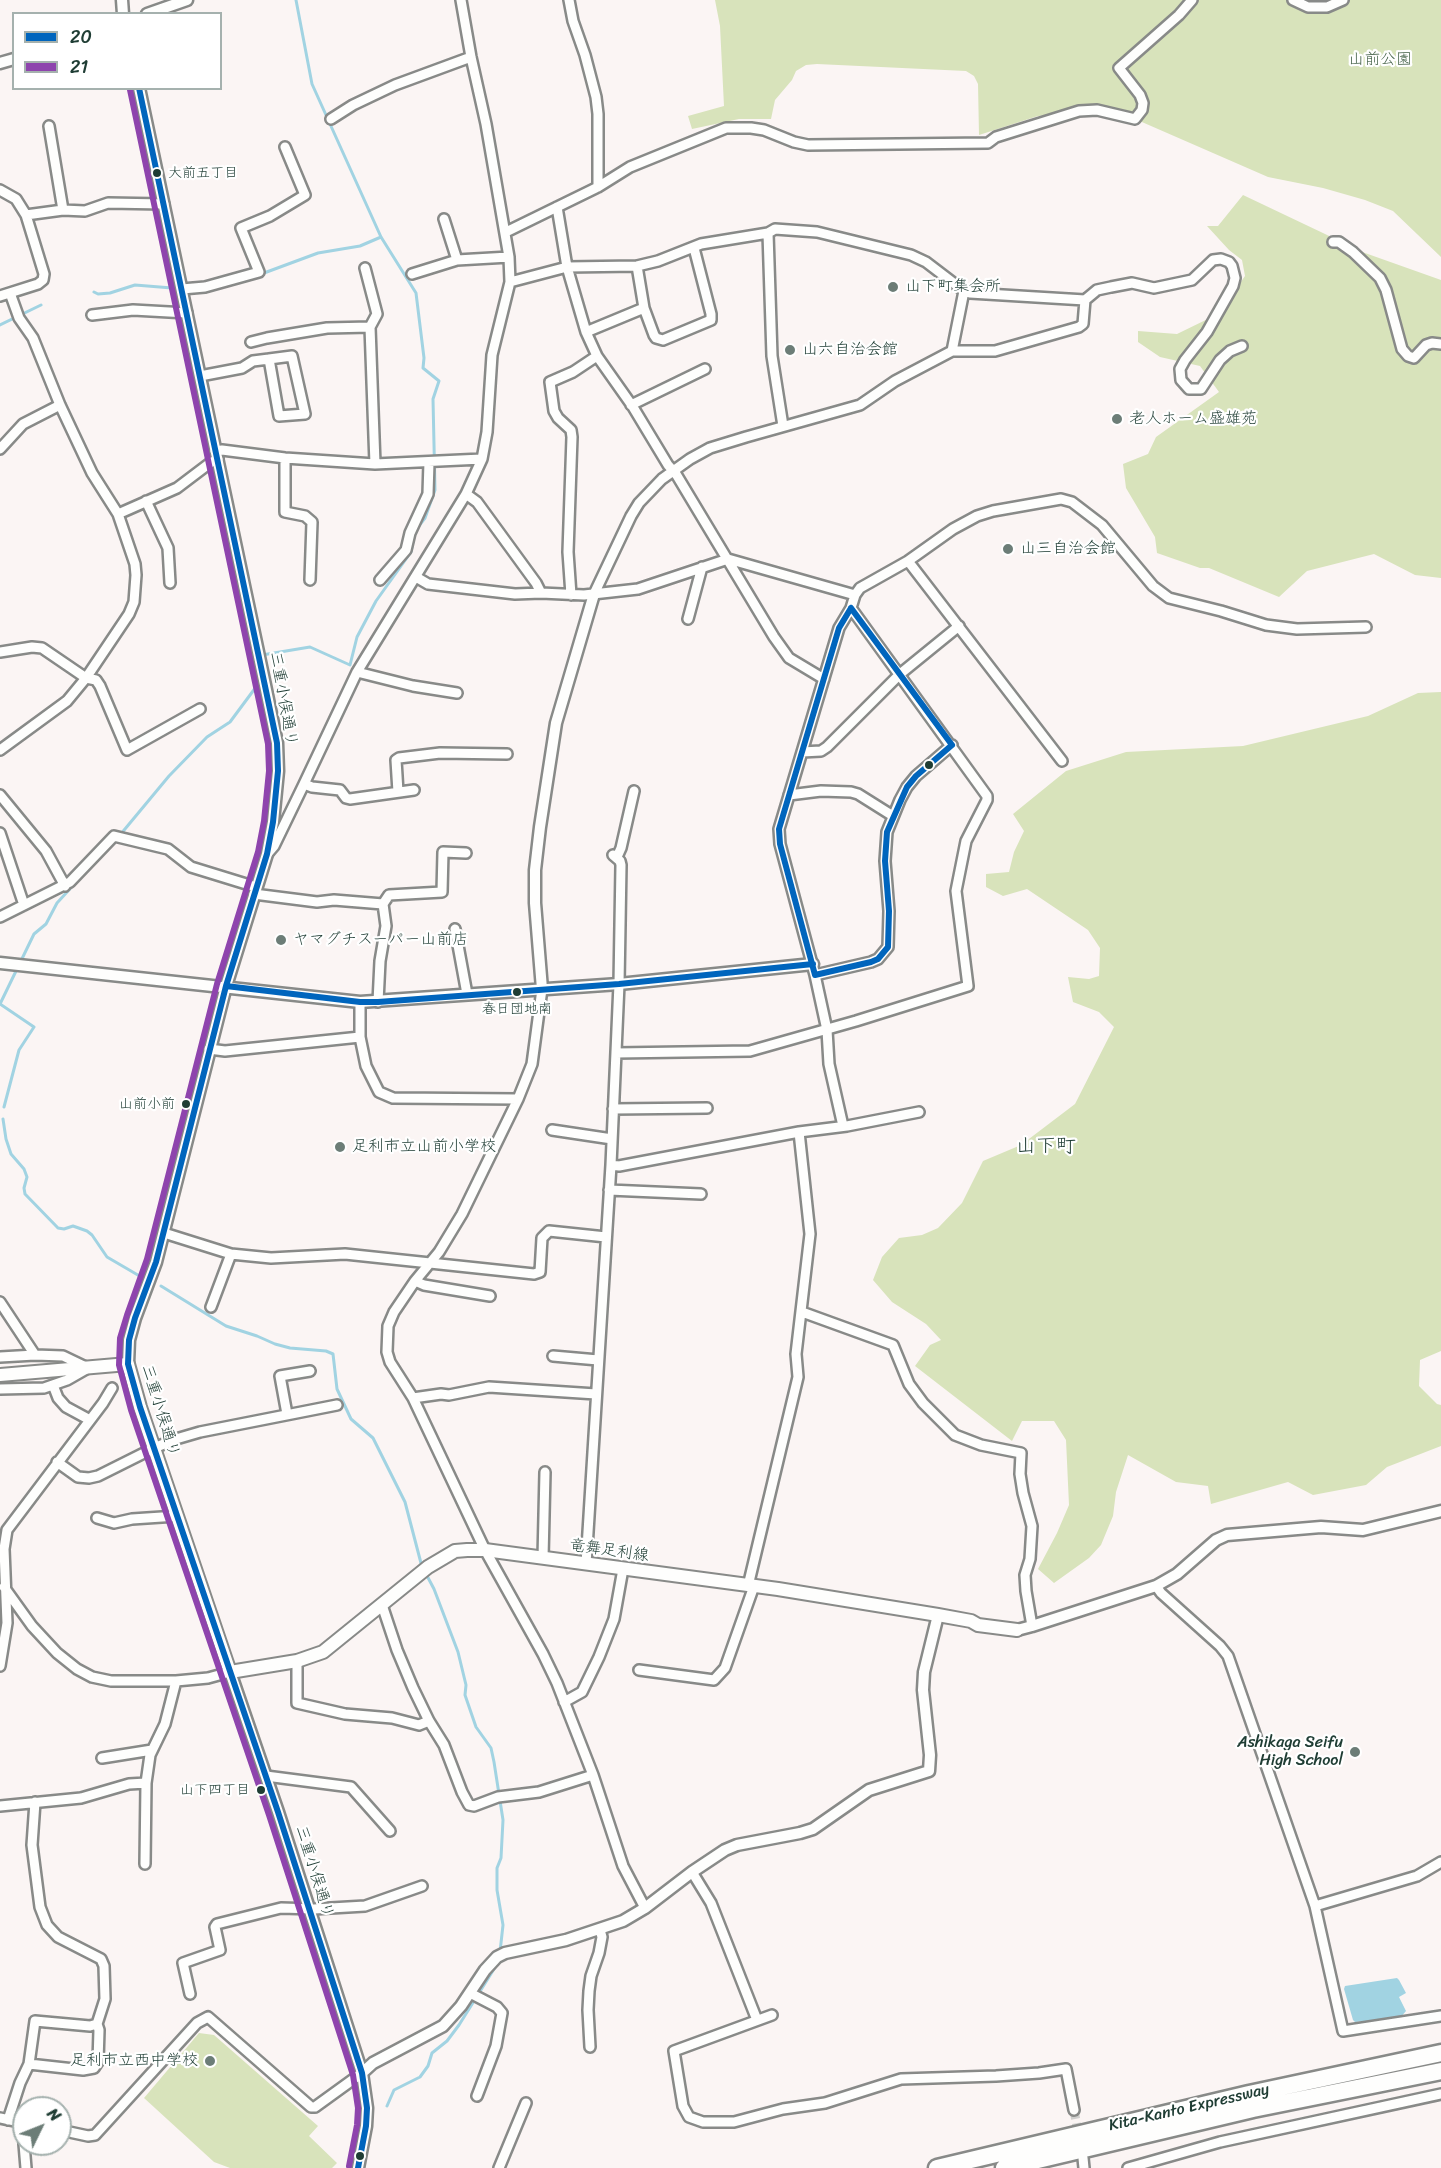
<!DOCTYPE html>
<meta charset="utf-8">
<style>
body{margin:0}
#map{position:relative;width:1441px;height:2168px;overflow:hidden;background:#fbf5f4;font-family:Sriracha,sans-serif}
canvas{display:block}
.legend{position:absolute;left:12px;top:12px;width:210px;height:78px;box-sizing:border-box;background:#fff;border:2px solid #a5b1ae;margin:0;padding:8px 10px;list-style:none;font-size:18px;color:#1f3d34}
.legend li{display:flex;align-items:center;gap:12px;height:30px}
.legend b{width:30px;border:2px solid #a5b1ae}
.north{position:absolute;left:12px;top:2096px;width:60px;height:60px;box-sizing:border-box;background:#fff;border:2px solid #a5b1ae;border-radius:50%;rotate:47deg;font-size:16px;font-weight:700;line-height:24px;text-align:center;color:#1f3d34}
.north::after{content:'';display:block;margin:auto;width:21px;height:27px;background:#6c7d77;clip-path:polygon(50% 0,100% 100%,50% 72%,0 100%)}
</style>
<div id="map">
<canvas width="1441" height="2168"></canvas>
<ul class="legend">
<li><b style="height:8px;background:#0065bd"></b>20</li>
<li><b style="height:8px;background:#8e44ad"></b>21</li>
</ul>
<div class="north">N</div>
</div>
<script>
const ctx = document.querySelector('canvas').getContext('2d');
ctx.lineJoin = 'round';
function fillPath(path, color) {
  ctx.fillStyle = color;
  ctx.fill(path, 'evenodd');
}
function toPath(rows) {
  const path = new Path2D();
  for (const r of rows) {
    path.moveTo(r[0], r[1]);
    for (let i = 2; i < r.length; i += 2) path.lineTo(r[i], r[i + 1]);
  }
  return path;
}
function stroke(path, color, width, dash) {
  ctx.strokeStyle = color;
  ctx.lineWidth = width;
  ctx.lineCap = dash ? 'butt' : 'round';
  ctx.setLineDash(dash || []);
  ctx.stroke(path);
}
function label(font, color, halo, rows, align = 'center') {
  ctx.font = font + ' Sriracha,"Klee One",sans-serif';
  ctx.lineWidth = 4.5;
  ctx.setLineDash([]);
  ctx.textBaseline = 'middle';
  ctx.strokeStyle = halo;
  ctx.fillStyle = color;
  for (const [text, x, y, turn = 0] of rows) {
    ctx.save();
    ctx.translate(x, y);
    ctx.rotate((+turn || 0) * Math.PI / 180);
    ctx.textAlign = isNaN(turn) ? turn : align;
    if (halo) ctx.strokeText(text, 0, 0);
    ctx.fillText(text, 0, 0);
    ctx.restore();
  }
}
const green = toPath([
 [715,0,1441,0,1441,257,1393,211,1365,200,1323,188,1268,177,1135,119,1102,111,1038,116,979,135,978,84,974,76,966,71,817,64,806,65,796,71,792,80,775,100,771,119,739,119,692,129,688,116,724,106,720,26],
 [1243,195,1365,253,1441,280,1441,578,1415,575,1374,554,1307,571,1279,597,1209,568,1200,568,1157,553,1155,537,1126,488,1123,464,1148,454,1156,437,1219,392,1200,366,1160,357,1138,342,1138,331,1177,334,1218,314,1245,276,1242,260,1229,250,1207,226,1218,226],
 [1441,692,1441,1351,1420,1360,1419,1386,1437,1404,1441,1405,1441,1446,1387,1467,1366,1485,1313,1495,1288,1482,1211,1504,1208,1486,1176,1482,1128,1455,1116,1492,1113,1516,1101,1545,1089,1558,1054,1583,1038,1569,1057,1533,1069,1505,1066,1440,1054,1421,1022,1421,1012,1441,915,1366,930,1345,941,1340,926,1324,892,1302,873,1280,882,1257,899,1238,922,1235,938,1228,962,1203,983,1161,1021,1145,1075,1104,1114,1027,1099,1012,1073,1002,1068,977,1089,979,1099,976,1100,948,1088,930,1027,889,1003,896,986,887,986,874,1009,872,1014,852,1024,831,1013,814,1066,771,1126,752,1243,746,1368,716,1418,693],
 [199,2033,214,2035,318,2126,309,2136,337,2163,332,2168,230,2168,214,2162,144,2098]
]);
const water = toPath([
 [1397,1978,1399,1980,1406,1993,1399,1997,1406,2011,1400,2018,1355,2022,1353,2020,1344,1989,1345,1986]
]);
const stream = toPath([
 [264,273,318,253,360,246,381,237],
 [94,292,98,294,110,293,135,285,172,288],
 [0,325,41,305],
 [262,655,310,647,350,665,357,637,376,601,411,552,415,531,425,518,435,490,433,399,439,381,423,368,424,358,416,293,381,237,312,84,296,0],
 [120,835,169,776,207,737,230,722,256,687,251,658,256,657],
 [4,1107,19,1050,34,1027,0,1004,34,934,46,924,57,903,89,868],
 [3,1119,6,1139,11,1154,24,1169,27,1177,24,1188,25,1194,58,1228,64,1229,73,1226,87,1231,92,1235,107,1257,143,1278],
 [161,1286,226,1326,257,1336,275,1344,290,1348,326,1351,333,1354,337,1389,351,1419,373,1438,405,1502,422,1567],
 [425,1572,434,1589,458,1652,466,1685,465,1695,476,1727,491,1748,494,1762,503,1820,501,1858,497,1868,497,1890,503,1925,500,1952],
 [387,2106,394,2090,420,2077,428,2066,432,2053,447,2041,459,2025,499,1961]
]);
const minorTunnel = toPath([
 [1074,2110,1079,2138]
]);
const minor = toPath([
 [569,0,573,21,585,55,596,97,598,114,598,187],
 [1293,0,1308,7,1327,7,1343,0],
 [331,119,353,105,395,85,471,57],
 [49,126,63,210],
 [0,190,16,199,26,215,44,274,43,280,38,284,0,296],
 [557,207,567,267,586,332,597,356,633,407,668,465,676,474,774,637,789,658,824,679],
 [26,215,63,210,85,211,108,203,164,204],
 [444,219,457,260],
 [506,232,598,187,630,167,726,128,751,128,764,130,794,142,808,145,988,143,996,137,1079,111,1097,110,1135,119,1142,110,1143,103,1140,95,1119,68,1179,15,1192,0],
 [768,233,772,356,783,426],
 [1333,242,1339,242,1353,252,1380,278,1386,290,1402,349,1408,356,1414,358,1426,345,1432,343,1441,344],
 [637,266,644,308,654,335,656,338,663,340,711,320,711,314,694,248],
 [365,268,377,314,370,327],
 [412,274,457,260,509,257],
 [510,282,567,267,637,266,658,261,701,244,768,233,775,229,817,232,911,255,926,262,964,291,970,293,1085,300,1097,290,1111,287,1132,283,1154,288,1192,280,1213,260,1221,259,1229,262,1232,266,1235,278,1233,286,1207,332,1185,360,1180,369,1181,380,1189,389,1201,389,1220,360,1230,351,1242,346],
 [182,289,205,287,259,272,241,228,270,216,305,195,285,147],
 [92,315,133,310,187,313],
 [586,332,644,308],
 [251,342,267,338,327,328,370,327,375,464],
 [952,351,964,291],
 [200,376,242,368,253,361,269,359,292,356,305,414,279,416,269,359],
 [631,405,705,369],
 [0,449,23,424,60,405],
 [215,451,222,450,285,458,375,464,482,459],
 [285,458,285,512,305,516,312,522,310,580],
 [466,494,477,502,536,583,541,593,584,595,638,589,728,559,855,595],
 [146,501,168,548,170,583],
 [118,514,177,488,210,463,218,459],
 [908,561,1062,761],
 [416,577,428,584,515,594,541,593],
 [380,580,406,550,410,533,428,494,429,462],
 [594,594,631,516,639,503,662,479,690,459,710,448,746,437,860,405,895,381,952,351,995,351,1079,327,1083,324,1085,300],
 [571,595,568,552,572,437,571,430,558,418,554,411,550,382,573,372,597,356],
 [688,619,702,567],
 [0,652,32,647,42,648,86,678,96,680,100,686,127,750,200,709],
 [357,672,413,686,457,693],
 [0,750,67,701,86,678,129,614,134,602,136,575,135,564,118,514,92,473,60,405,33,338,19,318,10,293],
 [802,752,821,751,827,747,900,674,959,626],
 [304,784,312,787,340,790,346,798,350,799,414,790],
 [398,792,396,760,399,758,440,753,507,754],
 [0,795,46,851,65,886],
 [789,795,821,791,851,792,858,794,893,816],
 [0,833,24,905],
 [268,853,274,846,304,784,357,672,466,494,482,459,487,432,492,355,510,282,509,257,486,124,471,57,461,0],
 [617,857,621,848,634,791],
 [254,894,317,902,334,900,383,904,386,926,380,961,378,1002],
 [383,904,389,895,442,892,443,852,466,853],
 [0,917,70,882,114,836,168,849,191,867,256,887],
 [455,929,467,994],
 [815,975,871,962,878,959,888,947,889,911,885,861,887,832,900,800,907,787,916,776,952,745],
 [542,989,532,1064,518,1099,462,1214,439,1252,415,1281,394,1312,388,1326,387,1352,390,1362,413,1398,485,1550,543,1654,557,1683,593,1775,623,1866,645,1908],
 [360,1002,360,1037,366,1066,379,1092,393,1098,518,1099],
 [209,1049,225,1051,360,1037],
 [616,1053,750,1051,856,1021,968,986,956,891,966,841,987,800,987,796,851,608],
 [613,1109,707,1108],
 [843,1126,829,1064,827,1030,815,975,780,844,779,829,839,628,851,608,855,595,860,588,908,561,953,529,977,516,993,511,1061,499,1072,502,1102,525,1153,586,1169,598,1221,611,1266,625,1297,629,1366,627],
 [552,1130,612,1139],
 [611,1165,619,1166,799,1132,847,1126,919,1112],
 [609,1190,701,1194],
 [164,1233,231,1254,271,1258,345,1254,534,1274,540,1272,542,1238,549,1231,606,1237],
 [415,1281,424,1285,490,1296],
 [0,1302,35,1355],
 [211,1307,231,1254],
 [802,1312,893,1345,909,1384,923,1403,955,1435,981,1445,1021,1453,1020,1474,1023,1493,1032,1526,1030,1559,1025,1575,1026,1591,1032,1626],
 [553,1356,598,1360],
 [0,1357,35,1355,63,1356,88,1368,67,1380,44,1388,0,1389],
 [53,1385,58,1398,66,1407,90,1420],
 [413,1398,441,1394,449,1395,489,1387,596,1394],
 [287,1414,280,1376,310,1371],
 [57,1462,78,1477,89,1478,98,1476,154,1448,176,1439,200,1432,337,1405],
 [97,1518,114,1523,132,1519,177,1516],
 [543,1558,545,1472],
 [586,1564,611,1165,619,984,621,865,620,861,613,855],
 [748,1586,798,1377,796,1354,810,1234,799,1132],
 [1156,1586,1161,1593,1220,1646,1228,1656,1315,1906,1343,2031,1441,2016],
 [4,1587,32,1626,57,1653,77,1669,92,1677,111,1681,176,1681,208,1678,230,1672],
 [382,1605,397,1650,413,1688,429,1721,444,1745,462,1792,469,1805,474,1806,498,1797,539,1792,593,1775],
 [297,1661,297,1703,345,1714,392,1718,419,1725,429,1721],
 [0,1666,7,1623,4,1549,7,1530,103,1403,112,1388],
 [639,1670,714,1680,725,1668,754,1586],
 [564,1702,582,1692,599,1657,614,1619,623,1569],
 [102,1758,152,1750],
 [266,1776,351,1787,390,1831],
 [35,1802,32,1845,40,1907,47,1925,58,1937,101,1959,104,1966,105,1999,97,2024,99,2030,98,2062,94,2068,83,2070,29,2064,35,2021,90,2026,97,2024],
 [0,1806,81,1798,129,1784,146,1783],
 [145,1864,146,1783,150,1755,165,1724,176,1681],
 [692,1872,711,1903,757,2020],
 [1315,1906,1417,1876,1441,1862],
 [470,1993,497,2007,502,2013,496,2046,477,2096],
 [190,1994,183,1963,220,1950,215,1927,217,1924,281,1908,314,1909,365,1906,422,1886],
 [772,2015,674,2051,683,2106,689,2117,703,2122,734,2122,783,2109,825,2103,901,2079,996,2076,1039,2073,1066,2069,1074,2110],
 [590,2047,588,2010,589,1991,591,1976,599,1953,602,1937,600,1930],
 [0,2118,24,2123],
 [8,2120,20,2083,29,2064],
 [60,2130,88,2136,95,2135,197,2023,208,2017,311,2107,315,2107,362,2073],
 [24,2144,26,2168],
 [1083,2158,1084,2168],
 [499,2168,526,2103],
 [1128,2168,1220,2142,1441,2094]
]);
const tertiary = toPath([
 [122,0,123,14],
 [147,14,187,0],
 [0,63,14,59],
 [0,963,360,1002,619,984,813,964],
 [542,989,535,903,535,870,540,827,556,723,594,594],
 [128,1364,129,1340,135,1318,156,1262,226,986,267,854,273,822,278,771,277,743,265,685,139,88],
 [1017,1630,1032,1626,1156,1586,1177,1574,1216,1540,1227,1535,1321,1527,1363,1530,1441,1511],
 [230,1672,278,1812,362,2073,367,2108,366,2126,358,2168],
 [362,2073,373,2063,443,2026,461,2006,485,1970,497,1957,505,1953,566,1940,623,1921,645,1908,692,1872,725,1850,737,1845,800,1833,813,1829,869,1790,929,1771,930,1755,923,1690,924,1672,938,1615]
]);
const secondary = toPath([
 [0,1375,128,1364,140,1407,230,1672,297,1661,323,1652,428,1567,455,1551,467,1550,485,1550,778,1589,938,1615,971,1621,978,1625,1017,1630]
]);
const motorway = toPath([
 [937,2168,1249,2094,1441,2053],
 [1004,2168,1253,2109,1441,2071]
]);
const bus1 = toPath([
 [139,88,277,743,278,771,273,822,267,854,226,986,156,1262,135,1318,129,1340,128,1364,140,1407,278,1812,362,2073,367,2108,366,2126,358,2168],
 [851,608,952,745],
 [815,975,780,844,779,829,839,628,851,608],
 [815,975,871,962,878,959,888,947,889,911,885,861,887,832,907,787,916,776,952,745],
 [226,986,360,1002,378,1002,619,984,813,964]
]);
const bus2 = toPath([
 [130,90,268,744,269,771,264,821,258,852,217,984,147,1259,127,1315,120,1338,119,1365,131,1410,269,1815,353,2075,358,2108,357,2125,349,2166]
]);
const markers = [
 [157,173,5,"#1f3d34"],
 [893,287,6,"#6c7d77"],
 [790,350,6,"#6c7d77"],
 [1117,419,6,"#6c7d77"],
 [1008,549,6,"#6c7d77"],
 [929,765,5,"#1f3d34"],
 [281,940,6,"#6c7d77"],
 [517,992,5,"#1f3d34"],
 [186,1104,5,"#1f3d34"],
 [340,1147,6,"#6c7d77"],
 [1355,1752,6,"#6c7d77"],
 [261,1790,5,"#1f3d34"],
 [210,2061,6,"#6c7d77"],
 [360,2156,5,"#1f3d34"]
];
const busNames = [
 ["大前五丁目",168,173,"left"],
 ["春日団地南",517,1009,"center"],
 ["山前小前",175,1104],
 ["山下四丁目",250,1790]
];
const parkNames = [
 ["山前公園",1380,60]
];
const poiNames = [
 ["山下町集会所",905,287],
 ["山六自治会館",802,350],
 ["老人ホーム盛雄苑",1129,419],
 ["山三自治会館",1020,549],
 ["ヤマグチスーパー山前店",293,940],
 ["足利市立山前小学校",352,1147],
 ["Ashikaga Seifu",1343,1743,"right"],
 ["High School",1343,1761,"right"],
 ["足利市立西中学校",198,2061,"right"]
];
const streetNames = [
 ["三重小俣通り",283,699,80],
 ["三重小俣通り",160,1411,73],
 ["竜舞足利線",609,1551,8],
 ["三重小俣通り",314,1872,73],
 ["Kita-Kanto Expressway",1189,2108,-13]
];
const quarterNames = [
 ["山下町",1046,1147]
];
fillPath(green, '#d8e3bb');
fillPath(water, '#a1d3e2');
stroke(stream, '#a1d3e2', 3);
stroke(minorTunnel, '#cfd0ce', 9, [9, 4.5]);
stroke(minor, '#888a88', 14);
stroke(tertiary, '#888a88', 15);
stroke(secondary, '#888a88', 16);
stroke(motorway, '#888a88', 21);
stroke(minor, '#fefefd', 9);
stroke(tertiary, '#fefefd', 10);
stroke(secondary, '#fefefd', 12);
stroke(motorway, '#fefefd', 16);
stroke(bus1, '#0065bd', 6);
stroke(bus2, '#8e44ad', 6);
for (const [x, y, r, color] of markers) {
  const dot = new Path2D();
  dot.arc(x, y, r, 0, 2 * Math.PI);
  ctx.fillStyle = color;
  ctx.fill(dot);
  stroke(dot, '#fff', 2);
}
label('14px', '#1f3d34', '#fff', busNames, 'right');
label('16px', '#46634a', '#fff', parkNames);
label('16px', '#1f3d34', '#fff', poiNames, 'left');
label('16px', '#1f3d34', '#fff', streetNames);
label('20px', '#1f3d34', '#fff', quarterNames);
</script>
